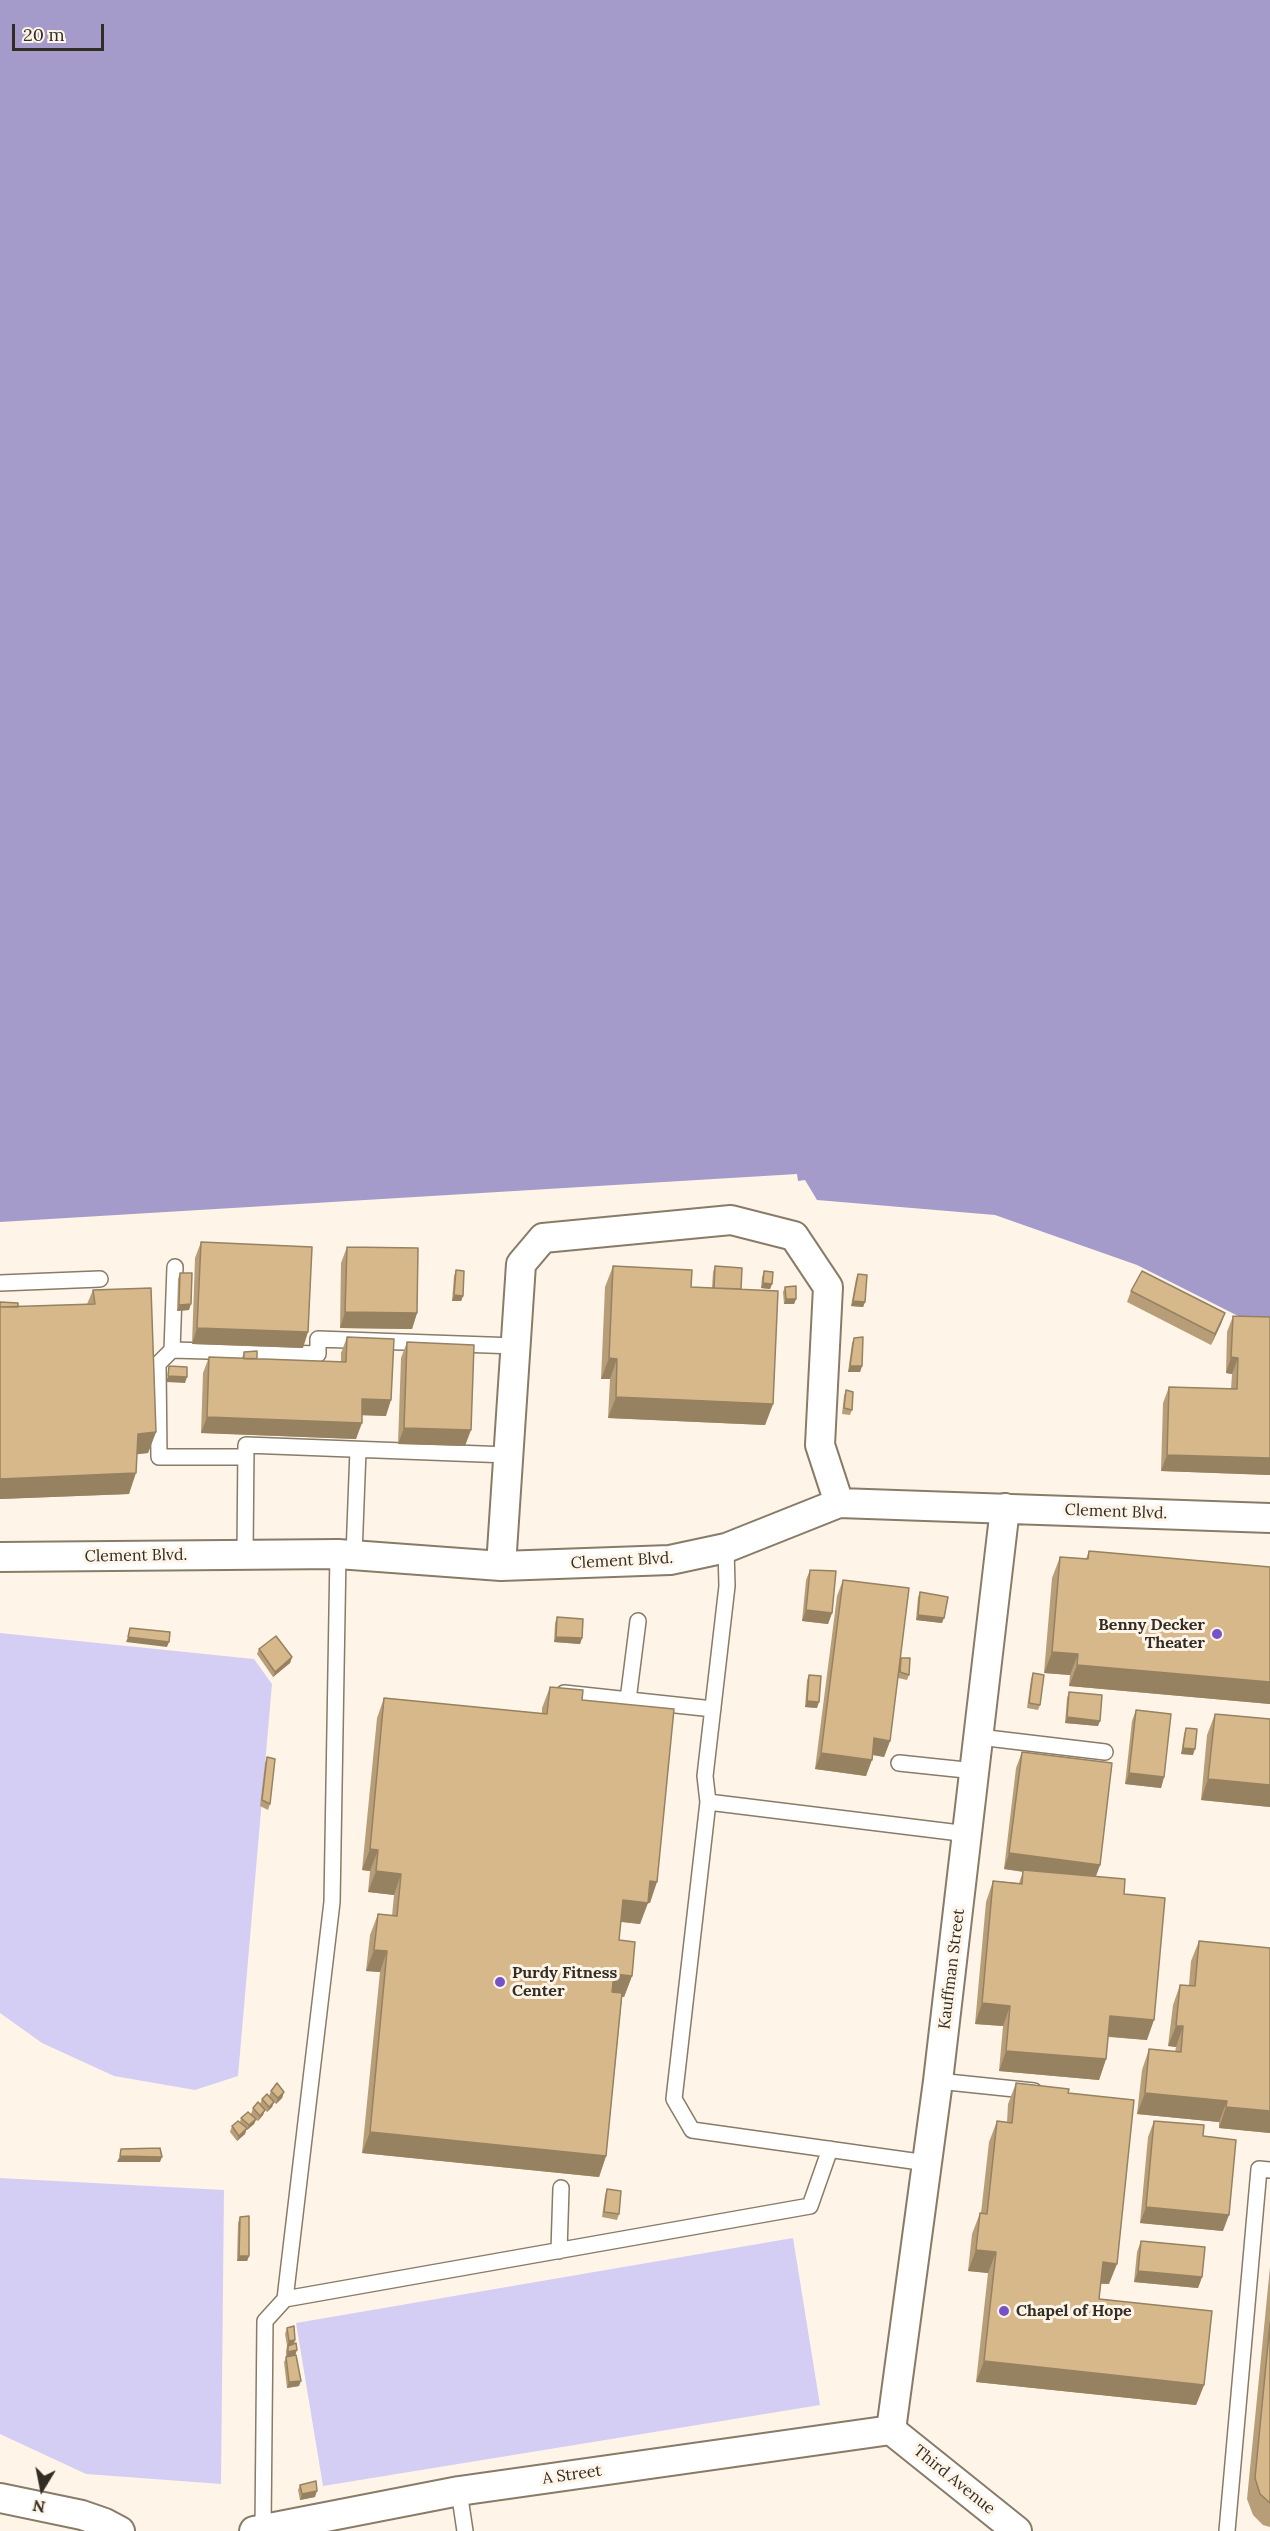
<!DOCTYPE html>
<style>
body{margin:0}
#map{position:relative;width:1270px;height:2531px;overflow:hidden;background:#fef5e8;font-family:Lora,serif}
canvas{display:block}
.north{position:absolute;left:12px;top:2459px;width:60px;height:60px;-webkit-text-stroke:4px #fef5e8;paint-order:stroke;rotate:190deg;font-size:16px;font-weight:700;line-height:24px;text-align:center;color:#322d24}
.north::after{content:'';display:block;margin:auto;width:21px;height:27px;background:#322d24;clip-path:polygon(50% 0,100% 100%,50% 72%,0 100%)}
.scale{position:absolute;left:12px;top:24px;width:92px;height:27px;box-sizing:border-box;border:3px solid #322d24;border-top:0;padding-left:8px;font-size:18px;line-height:21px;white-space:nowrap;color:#322d24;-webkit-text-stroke:4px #fef5e8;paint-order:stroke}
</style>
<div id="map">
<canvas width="1270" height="2531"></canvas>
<div class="north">N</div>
<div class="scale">20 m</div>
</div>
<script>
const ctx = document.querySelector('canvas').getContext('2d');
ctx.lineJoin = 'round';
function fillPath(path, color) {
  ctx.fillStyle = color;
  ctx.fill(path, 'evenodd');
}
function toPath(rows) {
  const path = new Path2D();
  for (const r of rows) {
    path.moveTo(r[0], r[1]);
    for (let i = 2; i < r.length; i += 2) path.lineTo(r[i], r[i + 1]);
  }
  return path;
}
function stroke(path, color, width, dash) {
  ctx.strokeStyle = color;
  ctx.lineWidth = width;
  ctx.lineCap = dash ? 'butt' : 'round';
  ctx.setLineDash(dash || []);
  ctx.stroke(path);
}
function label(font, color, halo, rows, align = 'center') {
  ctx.font = font + ' Lora,serif';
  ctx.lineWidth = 6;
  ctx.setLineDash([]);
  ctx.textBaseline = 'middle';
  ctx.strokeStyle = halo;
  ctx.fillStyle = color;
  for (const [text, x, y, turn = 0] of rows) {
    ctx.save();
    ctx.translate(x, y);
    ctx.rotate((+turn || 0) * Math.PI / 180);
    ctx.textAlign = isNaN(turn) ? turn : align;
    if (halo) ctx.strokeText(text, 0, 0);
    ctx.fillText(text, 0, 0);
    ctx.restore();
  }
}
const green = toPath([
 [0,1633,254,1659,272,1684,238,2076,195,2090,114,2076,42,2043,0,2013],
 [0,2178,224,2190,221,2484,86,2474,0,2434],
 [793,2238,820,2405,323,2486,296,2323]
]);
const water = toPath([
 [0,0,1270,0,1270,1323,1252,1323,1137,1265,995,1215,817,1200,805,1180,798,1181,797,1174,0,1222]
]);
const service = toPath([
 [0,1283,100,1279],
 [172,1350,175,1267],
 [246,1457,159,1457,158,1364,172,1350,318,1354,318,1339,516,1346],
 [726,1548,727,1586,705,1776,708,1802,674,2099,692,2130,927,2163],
 [245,1554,246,1445,508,1455],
 [354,1555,358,1450],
 [564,1693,713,1709],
 [628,1700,638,1621],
 [979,1737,1105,1752],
 [899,1763,975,1771],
 [708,1802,968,1834],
 [938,2081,1034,2091],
 [559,2251,561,2188],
 [285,2299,332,1902,338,1554],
 [459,2491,465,2531],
 [263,2529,265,2321,285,2299,810,2206,830,2149],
 [1227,2531,1259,2169,1270,2170]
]);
const minor = toPath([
 [0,1557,338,1554,501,1566,670,1560,726,1548,839,1503,1270,1518],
 [501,1566,521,1264,543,1238,731,1220,794,1236,828,1287,820,1445,839,1503],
 [891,2430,938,2081,1005,1508],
 [891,2430,1017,2531],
 [0,2498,82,2515,105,2523,120,2531],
 [254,2531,459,2491,891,2430]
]);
const wall = toPath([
 [201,1242,303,1348,192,1344,195,1258],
 [347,1247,417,1313,412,1329,340,1328,341,1263],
 [613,1266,691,1287,712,1288,713,1272,715,1266,741,1289,773,1404,765,1425,608,1418,610,1379,601,1379,605,1287],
 [456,1270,463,1296,461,1301,452,1301,454,1276],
 [764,1271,772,1284,770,1289,761,1288,762,1277],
 [180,1273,189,1310,177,1311,178,1279],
 [858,1274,865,1302,863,1307,851,1306,856,1279],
 [785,1287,796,1299,794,1304,784,1304,783,1292],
 [93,1290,156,1432,148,1453,137,1454,129,1494,0,1499,0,1302,18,1307,87,1304],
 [1131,1291,1225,1313,1221,1324,1211,1345,1127,1302],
 [1233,1316,1270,1475,1161,1471,1163,1403,1169,1387,1231,1389,1232,1374,1226,1373,1227,1332],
 [347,1337,386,1416,362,1415,356,1439,201,1433,203,1373,209,1357,242,1358,244,1352,257,1359,341,1362,341,1353],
 [854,1338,862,1366,860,1372,848,1372,852,1343],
 [407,1342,465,1446,398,1444,401,1358],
 [846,1390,852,1410,850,1415,842,1414,844,1396],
 [1089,1551,1270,1567,1270,1704,1069,1686,1070,1675,1044,1673,1052,1578,1060,1557,1086,1559],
 [810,1570,832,1613,828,1624,802,1621,806,1580],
 [843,1580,900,1661,901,1658,909,1675,907,1680,898,1678,890,1741,884,1757,872,1755,866,1776,815,1769,837,1596],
 [920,1592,942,1623,916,1620,918,1597],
 [557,1617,582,1638,580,1644,554,1642,555,1623],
 [259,1649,292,1657,290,1663,273,1677,257,1654],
 [1033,1673,1040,1705,1038,1710,1027,1708,1031,1679],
 [809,1675,817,1708,805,1707,807,1680],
 [550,1687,582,1700,650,1903,648,1902,640,1924,621,1922,619,1940,632,1976,624,1997,622,1997,606,2156,599,2177,362,2153,380,1972,366,1971,370,1935,378,1914,392,1916,394,1895,368,1892,370,1871,362,1870,377,1718,384,1698,542,1714,542,1708],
 [1069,1692,1098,1726,1065,1723,1067,1698],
 [1136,1710,1164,1777,1161,1788,1125,1784,1132,1721],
 [1215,1714,1270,1719,1270,1807,1201,1800,1207,1735],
 [1186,1728,1193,1755,1181,1754,1184,1734],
 [1022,1752,1100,1865,1096,1876,1124,1894,1147,2040,1108,2037,1106,2059,1099,2080,999,2071,1003,2026,975,2024,986,1902,993,1881,1019,1883,1023,1872,1004,1869,1016,1768],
 [267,1757,270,1804,268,1810,260,1806,265,1763],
 [1199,1941,1270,1948,1270,2133,1219,2128,1219,2122,1137,2114,1142,2070,1149,2049,1175,2052,1176,2047,1168,2046,1173,2005,1180,1985,1189,1985,1191,1961],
 [1016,2083,1068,2093,1109,2284,1101,2284,1099,2299,1204,2385,1196,2405,976,2382,988,2273,968,2271,972,2234,980,2213,981,2213,989,2142,997,2121,1007,2122,1008,2104],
 [271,2091,284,2092,282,2098,276,2104,274,2102,272,2107,267,2112,263,2108,265,2110,263,2115,258,2121,256,2120,254,2124,247,2130,246,2129,245,2134,237,2141,230,2132,232,2126,240,2122,241,2118,251,2114,253,2108,260,2104,262,2099,269,2096],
 [1154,2121,1203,2136,1223,2231,1140,2223,1148,2137],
 [607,2189,619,2214,617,2220,602,2217,605,2195],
 [240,2217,249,2256,247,2261,237,2261,238,2223],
 [1141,2241,1202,2277,1198,2288,1134,2282,1137,2252],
 [1270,2267,1270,2527,1263,2525,1253,2515,1247,2499],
 [287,2328,295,2340,294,2344,299,2386,287,2388,284,2362,286,2358,286,2351,287,2346,285,2334],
 [300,2485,315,2497,300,2500,298,2490]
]);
const shadedWall = toPath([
 [763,1283,772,1284,770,1289,761,1288],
 [454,1295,463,1296,461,1301,452,1301],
 [786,1299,796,1299,794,1304,784,1304],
 [853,1301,865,1302,863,1307,851,1306],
 [191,1304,189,1310,177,1311,179,1305],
 [345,1312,417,1313,412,1329,340,1328],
 [1225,1313,1221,1324,1211,1345,1215,1334],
 [197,1328,308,1332,303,1348,192,1344],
 [1231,1357,1238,1358,1232,1374,1226,1373],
 [609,1358,617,1359,610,1379,601,1379],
 [850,1366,862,1366,860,1372,848,1372],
 [168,1376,187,1377,185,1383,166,1382],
 [616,1397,773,1404,765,1425,608,1418],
 [362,1399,391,1400,386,1416,357,1415],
 [207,1417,362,1423,356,1439,201,1433],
 [404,1428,471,1430,465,1446,398,1444],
 [156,1432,148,1453,131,1455,138,1434],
 [1167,1455,1270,1458,1270,1475,1161,1471],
 [136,1473,129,1494,0,1499,0,1479],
 [806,1610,832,1613,828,1624,802,1621],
 [918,1615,944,1618,942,1623,916,1620],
 [128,1637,169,1642,167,1647,126,1642],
 [556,1637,582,1638,580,1644,554,1642],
 [1052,1652,1078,1654,1070,1675,1044,1673],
 [292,1657,290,1663,273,1677,275,1672],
 [1077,1665,1270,1682,1270,1704,1069,1686],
 [807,1701,819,1702,817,1708,805,1707],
 [1067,1717,1100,1721,1098,1726,1065,1723],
 [874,1738,890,1741,884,1757,869,1754],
 [1183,1748,1195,1749,1193,1755,1181,1754],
 [821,1753,872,1760,866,1776,815,1769],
 [1129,1773,1164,1777,1161,1788,1125,1784],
 [1208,1779,1270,1785,1270,1807,1201,1800],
 [370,1849,378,1850,370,1871,362,1870],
 [1009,1853,1100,1865,1094,1881,1004,1869],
 [376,1871,401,1874,394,1895,368,1892],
 [650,1881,657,1882,650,1903,642,1902],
 [623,1900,648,1903,640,1924,615,1921],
 [374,1950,387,1951,380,1972,366,1971],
 [614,1974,632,1976,624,1997,606,1995],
 [982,2003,1010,2006,1003,2026,975,2024],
 [1110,2016,1154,2020,1147,2040,1103,2036],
 [1176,2026,1183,2026,1176,2047,1168,2046],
 [1006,2051,1106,2059,1099,2080,999,2071],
 [284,2092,282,2098,276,2104,278,2098],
 [1145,2093,1227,2101,1219,2122,1137,2114],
 [274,2102,272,2107,267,2112,269,2107],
 [1226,2107,1270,2111,1270,2133,1219,2128],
 [265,2110,263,2115,258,2121,260,2116],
 [256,2119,254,2124,247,2130,249,2125],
 [247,2128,245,2134,237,2141,239,2136],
 [370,2132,606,2156,599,2177,362,2153],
 [120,2156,162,2157,160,2162,117,2162],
 [1146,2207,1229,2215,1223,2231,1140,2223],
 [976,2250,996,2252,988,2273,968,2271],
 [239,2256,249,2256,247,2261,237,2261],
 [1103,2262,1117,2264,1109,2284,1096,2283],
 [1138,2271,1202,2277,1198,2288,1134,2282],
 [295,2340,293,2345,287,2346,289,2341],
 [297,2350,295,2356,286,2358,288,2352],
 [984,2361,1204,2385,1196,2405,976,2382],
 [301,2381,299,2386,287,2388,289,2382],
 [317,2491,315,2497,300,2500,302,2494]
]);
const building = toPath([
 [201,1242,312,1247,308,1332,197,1328,201,1242],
 [347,1247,418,1248,417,1313,345,1312,347,1247],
 [613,1266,692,1270,691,1287,778,1291,773,1404,616,1397,617,1359,609,1358,613,1266],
 [715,1266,742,1268,741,1289,714,1288,715,1266],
 [456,1270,464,1271,463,1296,454,1295,456,1270],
 [764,1271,773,1272,772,1284,763,1283,764,1271],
 [1142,1271,1225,1313,1215,1334,1131,1291,1142,1271],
 [180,1273,192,1273,191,1304,179,1305,180,1273],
 [858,1274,867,1275,865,1302,853,1301,858,1274],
 [796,1286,796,1299,786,1299,785,1287,796,1286],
 [151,1288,156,1432,138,1434,136,1473,0,1479,0,1307,95,1304,93,1290,151,1288],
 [0,1302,18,1303,18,1307,0,1307,0,1302],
 [1233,1316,1270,1317,1270,1458,1167,1455,1169,1387,1237,1389,1238,1358,1231,1357,1233,1316],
 [347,1337,394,1339,391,1400,362,1399,362,1423,207,1417,209,1357,346,1362,347,1337],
 [863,1337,862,1366,850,1366,854,1338,863,1337],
 [407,1342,474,1345,471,1430,404,1428,407,1342],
 [257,1351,257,1359,244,1359,244,1352,257,1351],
 [169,1366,187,1367,187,1377,168,1376,169,1366],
 [846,1390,853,1392,852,1410,844,1408,846,1390],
 [1089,1551,1270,1567,1270,1682,1077,1665,1078,1654,1052,1652,1060,1557,1088,1559,1089,1551],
 [810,1570,836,1571,832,1613,806,1610,810,1570],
 [843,1580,909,1588,890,1741,874,1738,872,1760,821,1753,843,1580],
 [920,1592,948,1597,944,1618,918,1615,920,1592],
 [557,1617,583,1619,582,1638,556,1637,557,1617],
 [130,1628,170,1632,169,1642,128,1637,130,1628],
 [276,1636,292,1657,275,1672,259,1649,276,1636],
 [901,1658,910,1658,909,1675,900,1672,901,1658],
 [1033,1673,1044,1675,1040,1705,1029,1703,1033,1673],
 [809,1675,821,1676,819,1702,807,1701,809,1675],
 [550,1687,583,1690,582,1700,674,1709,657,1882,650,1881,648,1903,623,1900,619,1940,635,1942,632,1976,614,1974,612,1992,622,1993,606,2156,370,2132,387,1951,374,1950,378,1914,397,1916,401,1874,376,1871,378,1850,370,1849,384,1698,547,1714,550,1687],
 [1069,1692,1102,1695,1100,1721,1067,1717,1069,1692],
 [1136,1710,1171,1714,1164,1777,1129,1773,1136,1710],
 [1215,1714,1270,1719,1270,1785,1208,1779,1215,1714],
 [1186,1728,1197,1729,1195,1749,1183,1748,1186,1728],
 [1022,1752,1112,1763,1100,1865,1009,1853,1022,1752],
 [267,1757,275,1759,270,1804,262,1800,267,1757],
 [1023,1870,1125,1879,1124,1894,1165,1898,1154,2020,1110,2016,1106,2059,1006,2051,1010,2006,982,2003,993,1881,1022,1884,1023,1870],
 [1199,1941,1270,1948,1270,2111,1226,2107,1227,2101,1145,2093,1149,2049,1181,2052,1183,2026,1176,2026,1180,1985,1195,1986,1199,1941],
 [277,2083,284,2092,278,2098,271,2091,277,2083],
 [1016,2083,1069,2089,1068,2093,1134,2100,1117,2264,1103,2262,1099,2299,1212,2311,1204,2385,984,2361,996,2252,976,2250,980,2213,987,2214,997,2121,1012,2123,1016,2083],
 [267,2094,274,2102,269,2107,262,2099,267,2094],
 [258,2102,265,2110,260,2116,253,2108,258,2102],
 [248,2112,256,2119,249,2125,241,2118,248,2112],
 [238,2121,247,2128,239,2136,232,2126,238,2121],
 [1154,2121,1204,2125,1203,2136,1236,2140,1229,2215,1146,2207,1154,2121],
 [160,2148,162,2157,120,2156,121,2149,160,2148],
 [607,2189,621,2191,619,2214,604,2212,607,2189],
 [249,2216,249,2256,239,2256,240,2217,249,2216],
 [1141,2241,1205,2247,1202,2277,1138,2271,1141,2241],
 [1270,2323,1270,2503,1260,2494,1255,2478,1270,2323],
 [294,2326,295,2340,289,2341,287,2328,294,2326],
 [296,2343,297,2350,288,2352,288,2346,296,2343],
 [296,2355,301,2381,289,2382,286,2357,296,2355],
 [316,2481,317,2491,302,2494,300,2485,316,2481]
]);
const markers = [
 [1217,1634,6,"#7551ca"],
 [500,1982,6,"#7551ca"],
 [1004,2311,6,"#7551ca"]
];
const streetNames = [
 ["Clement Blvd.",1116,1512,2],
 ["Clement Blvd.",136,1556,-1],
 ["Clement Blvd.",622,1561,-3],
 ["Kauffman Street",952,1969,-83],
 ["A Street",572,2475,-8],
 ["Third Avenue",954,2480,39]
];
const poiNames = [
 ["Benny Decker",1205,1625,"right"],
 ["Theater",1205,1643,"right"],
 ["Purdy Fitness",512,1973],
 ["Center",512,1991],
 ["Chapel of Hope",1016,2311]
];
fillPath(green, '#d5cef4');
fillPath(water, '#a49bcb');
stroke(service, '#887b67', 18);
stroke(minor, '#887b67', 32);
stroke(service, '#fff', 15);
stroke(minor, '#fff', 28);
fillPath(wall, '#b89e78');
fillPath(shadedWall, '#968161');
fillPath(building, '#d6b88b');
stroke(building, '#968161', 1.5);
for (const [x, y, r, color] of markers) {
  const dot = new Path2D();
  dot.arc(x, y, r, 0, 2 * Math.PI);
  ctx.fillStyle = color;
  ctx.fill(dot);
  stroke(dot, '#fef5e8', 2);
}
label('16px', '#322d24', '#fef5e8', streetNames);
label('bold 16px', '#322d24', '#fef5e8', poiNames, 'left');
</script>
